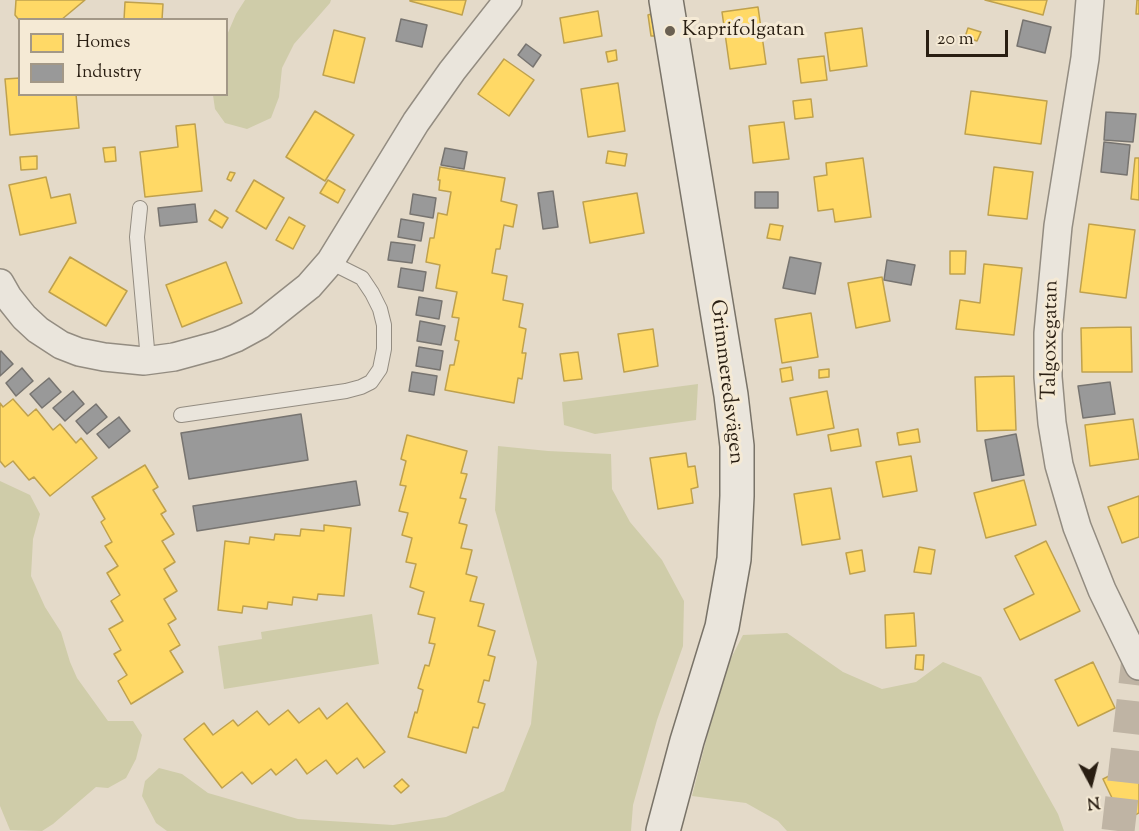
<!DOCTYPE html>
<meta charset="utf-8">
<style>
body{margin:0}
#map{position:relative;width:1139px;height:831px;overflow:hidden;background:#e4dac9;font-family:"Sorts Mill Goudy",serif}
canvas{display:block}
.legend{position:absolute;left:18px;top:18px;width:210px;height:78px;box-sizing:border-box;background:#f5ead5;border:2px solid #a39887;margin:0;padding:8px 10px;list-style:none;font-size:18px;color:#291e12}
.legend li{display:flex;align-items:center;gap:12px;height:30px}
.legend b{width:30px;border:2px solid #a39887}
.north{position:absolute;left:1061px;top:753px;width:60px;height:60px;-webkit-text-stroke:4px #f5ead5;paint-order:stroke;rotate:173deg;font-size:16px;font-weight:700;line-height:24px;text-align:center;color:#291e12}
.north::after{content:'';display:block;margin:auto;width:21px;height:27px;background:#291e12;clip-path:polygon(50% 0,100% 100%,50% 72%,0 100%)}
.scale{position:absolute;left:926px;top:30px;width:82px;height:27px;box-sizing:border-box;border:3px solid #291e12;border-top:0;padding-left:8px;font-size:18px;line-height:21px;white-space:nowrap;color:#291e12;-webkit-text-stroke:4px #f5ead5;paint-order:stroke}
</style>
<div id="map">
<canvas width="1139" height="831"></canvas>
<ul class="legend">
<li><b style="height:16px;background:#ffd966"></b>Homes</li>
<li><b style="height:16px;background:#999"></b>Industry</li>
</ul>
<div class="north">N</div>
<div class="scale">20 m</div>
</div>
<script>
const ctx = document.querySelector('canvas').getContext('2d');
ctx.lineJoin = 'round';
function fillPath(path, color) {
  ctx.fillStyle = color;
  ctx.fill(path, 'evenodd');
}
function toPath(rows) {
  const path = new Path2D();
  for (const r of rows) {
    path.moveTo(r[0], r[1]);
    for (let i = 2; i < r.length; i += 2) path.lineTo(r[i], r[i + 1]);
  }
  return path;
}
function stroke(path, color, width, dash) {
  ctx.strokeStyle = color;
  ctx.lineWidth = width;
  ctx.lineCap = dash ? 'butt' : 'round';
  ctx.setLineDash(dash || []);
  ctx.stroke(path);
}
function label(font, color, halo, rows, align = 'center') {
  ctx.font = font + ' "Sorts Mill Goudy",serif';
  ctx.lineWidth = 6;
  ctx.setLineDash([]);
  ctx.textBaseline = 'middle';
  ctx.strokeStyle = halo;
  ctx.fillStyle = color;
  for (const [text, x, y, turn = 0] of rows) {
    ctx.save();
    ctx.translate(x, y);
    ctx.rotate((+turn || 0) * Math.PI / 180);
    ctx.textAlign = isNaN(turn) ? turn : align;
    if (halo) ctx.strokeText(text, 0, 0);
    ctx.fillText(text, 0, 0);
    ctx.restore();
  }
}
const green = toPath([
 [245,0,331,0,330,3,294,44,282,68,279,97,271,118,247,129,225,123,215,109,213,95,226,94,227,35,236,14],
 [698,384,696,420,595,434,564,425,562,402],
 [498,446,548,451,611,454,612,489,630,522,662,560,684,601,683,646,657,720,633,805,631,831,167,831,156,823,142,796,145,781,159,768,182,774,208,793,298,819,393,825,446,817,504,791,531,724,537,662,495,510],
 [0,481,30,495,40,514,33,539,31,576,45,607,61,632,70,662,77,678,108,721,133,721,142,735,136,759,126,778,108,788,96,787,53,824,42,831,10,830,0,806],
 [372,614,379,664,224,689,218,646,262,639,261,632],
 [787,633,843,672,882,689,916,682,943,662,981,677,1058,814,1064,831,787,831,778,821,746,803,692,796,712,717,726,668,743,635]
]);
const homes = toPath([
 [16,0,85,0,61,20,20,20,20,21,15,15,16,0],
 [410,0,466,0,462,15,410,1,410,0],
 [985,0,1047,0,1043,15,985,0],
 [1137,0,1139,0,1139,14,1136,14,1137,0],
 [125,2,163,4,162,20,124,20,125,2],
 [758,7,766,64,730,69,722,12,758,7],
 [598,11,602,36,564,43,560,18,598,11],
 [651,14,655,36,651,36,648,15,651,14],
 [862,28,867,66,830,71,825,33,862,28],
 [968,28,981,32,977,41,965,37,968,28],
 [334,30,365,38,354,83,323,75,334,30],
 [616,50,617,60,608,62,606,52,616,50],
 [824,56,827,80,801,83,798,59,824,56],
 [504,59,534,80,509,116,478,94,504,59],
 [20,78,20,94,76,94,79,128,10,135,5,79,20,78],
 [618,83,625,131,588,137,581,89,618,83],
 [971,91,1047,101,1041,144,965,134,971,91],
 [811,99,813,117,795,119,793,101,811,99],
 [315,111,354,135,325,181,286,157,315,111],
 [784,122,789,159,753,163,749,126,784,122],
 [195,124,202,191,145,197,140,152,178,147,176,126,195,124],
 [115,147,116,161,105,162,103,148,115,147],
 [608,151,627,154,625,166,606,163,608,151],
 [37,156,37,169,21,170,20,157,37,156],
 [863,158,871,217,835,222,833,209,818,211,814,177,827,175,826,163,863,158],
 [1135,158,1139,158,1139,200,1131,199,1135,158],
 [440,167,505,178,501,201,517,205,513,227,504,225,500,249,496,249,492,273,507,276,503,300,523,304,519,327,526,329,522,353,526,353,522,379,518,378,514,403,445,390,450,365,454,365,459,341,455,340,459,318,452,317,457,292,436,288,440,265,426,262,430,238,434,238,438,213,447,215,451,192,439,190,440,180,438,180,440,167],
 [994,167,1033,172,1027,219,988,215,994,167],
 [230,172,235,173,231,181,227,179,230,172],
 [46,177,51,198,70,194,76,223,20,235,9,185,46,177],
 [254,180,284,198,266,229,236,211,254,180],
 [328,180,345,190,338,203,320,193,328,180],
 [637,193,644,233,590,243,583,202,637,193],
 [215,210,228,218,222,228,209,220,215,210],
 [289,217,305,226,293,249,276,240,289,217],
 [770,224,783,226,780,240,767,238,770,224],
 [1089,224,1135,230,1126,298,1080,292,1089,224],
 [950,251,966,251,965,274,950,274,950,251],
 [70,257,127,291,106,326,49,292,70,257],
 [226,262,242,303,182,327,166,285,226,262],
 [984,264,1022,268,1014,335,956,329,960,300,980,303,984,264],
 [882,277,890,321,856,328,848,283,882,277],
 [811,313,818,357,782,363,775,319,811,313],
 [1131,327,1132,372,1082,372,1081,328,1131,327],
 [653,329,658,366,624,372,618,334,653,329],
 [578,352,582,379,564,381,560,354,578,352],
 [791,367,793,380,782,382,780,369,791,367],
 [829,369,829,377,819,378,819,370,829,369],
 [1014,376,1016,430,977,431,975,377,1014,376],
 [827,391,834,428,797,435,790,398,827,391],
 [13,399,28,416,36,409,53,430,60,424,76,443,81,438,97,458,50,496,34,477,29,480,13,461,5,467,0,461,0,403,3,407,13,399],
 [1133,419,1139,459,1090,466,1085,425,1133,419],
 [858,429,861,446,831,451,828,435,858,429],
 [918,429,920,442,899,445,897,433,918,429],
 [407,435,467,451,461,473,467,474,460,498,466,499,459,523,467,525,461,548,472,550,466,574,477,577,470,601,484,604,478,626,495,631,488,655,495,657,489,681,484,680,478,702,485,704,478,728,473,727,466,753,408,737,415,712,417,713,423,690,418,688,425,665,429,666,435,644,429,643,435,618,418,614,424,592,410,587,416,564,406,562,412,538,402,535,408,513,399,511,406,486,400,485,406,461,401,459,407,435],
 [686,453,688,467,695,466,698,487,691,489,693,503,658,509,650,458,686,453],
 [911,456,917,491,883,497,876,462,911,456],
 [145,465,158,487,153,490,166,511,161,514,174,534,162,541,175,562,164,569,177,591,164,599,176,619,168,624,180,645,170,651,183,672,131,704,118,681,127,675,114,654,121,650,109,629,123,621,111,601,120,595,107,573,118,566,105,546,112,542,101,522,105,519,92,497,145,465],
 [1024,480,1036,525,986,538,974,493,1024,480],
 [831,488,840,539,802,545,794,494,831,488],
 [1139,496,1139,537,1122,543,1108,507,1139,496],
 [324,525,351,528,344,596,318,594,317,600,293,597,292,605,268,602,267,609,243,606,242,613,218,610,225,541,249,544,250,537,274,540,275,534,300,536,301,529,324,531,324,525],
 [1046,541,1080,611,1020,640,1004,609,1034,594,1015,556,1046,541],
 [919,547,935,550,931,574,914,572,919,547],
 [862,550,865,571,850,574,846,553,862,550],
 [914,613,916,646,886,648,885,615,914,613],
 [916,655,924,655,923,670,915,669,916,655],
 [1093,662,1115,708,1078,726,1055,680,1093,662],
 [347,703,385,752,364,768,357,758,337,774,326,760,307,774,296,759,276,775,271,769,252,784,242,772,222,788,184,739,204,723,213,735,233,720,238,726,257,711,269,725,288,710,299,723,319,708,327,719,347,703],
 [1139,761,1139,813,1123,821,1103,779,1139,761],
 [402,779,409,786,401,793,394,786,402,779]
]);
const industry = toPath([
 [401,19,427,25,422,47,396,41,401,19],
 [1023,20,1051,27,1045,53,1017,46,1023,20],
 [526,44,541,55,533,67,518,55,526,44],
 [1106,112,1136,114,1133,142,1104,140,1106,112],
 [1104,142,1130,145,1127,175,1101,172,1104,142],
 [445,148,467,152,464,169,441,165,445,148],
 [553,191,558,227,543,229,538,193,553,191],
 [755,192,778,192,778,208,755,208,755,192],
 [413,194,436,198,433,218,410,214,413,194],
 [195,204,197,222,160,226,158,208,195,204],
 [401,219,424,223,421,241,398,237,401,219],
 [391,242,415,245,412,263,388,260,391,242],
 [790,257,821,263,815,294,783,288,790,257],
 [887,260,915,265,911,285,884,280,887,260],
 [401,268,426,272,423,291,398,287,401,268],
 [419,297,442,301,439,319,416,315,419,297],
 [420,321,445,326,441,345,417,341,420,321],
 [419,347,443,351,440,370,416,366,419,347],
 [1,351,13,364,0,376,0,352,1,351],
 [22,368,33,381,16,396,6,383,22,368],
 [412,372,437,376,434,395,409,391,412,372],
 [49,378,61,392,42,408,30,394,49,378],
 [1110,382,1115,414,1083,418,1078,386,1110,382],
 [73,391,84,404,65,421,53,408,73,391],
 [96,404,107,417,87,434,76,421,96,404],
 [301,414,308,460,189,479,181,433,301,414],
 [119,417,130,431,109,448,97,434,119,417],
 [1016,434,1024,475,992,481,985,440,1016,434],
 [356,481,360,505,197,531,193,506,356,481]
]);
const highwayTunnel = toPath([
 [1118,831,1139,650]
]);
const lane = toPath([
 [140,208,137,237,148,360],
 [181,415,346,391,361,387,371,382,380,369,384,349,384,325,380,309,372,293,362,278,330,262]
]);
const street = toPath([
 [1090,0,1085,58,1058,226,1048,333,1048,377,1052,423,1059,465,1077,527,1102,590,1139,666],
 [0,283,8,297,24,317,38,330,61,345,79,352,104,357,144,361,174,357,218,345,236,338,260,325,309,286,330,262,416,122,452,71,508,0]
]);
const secondary = toPath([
 [663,831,687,741,722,627,734,559,737,496,737,446,731,395,666,0]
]);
const markers = [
 [670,31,6,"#6a6052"]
];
const poiNames = [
 ["Kaprifolgatan",682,31]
];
const streetNames = [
 ["Talgoxegatan",1052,340,-89],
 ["Grimmeredsvägen",725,382,83]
];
fillPath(green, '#cfcca9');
fillPath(homes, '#ffd966');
stroke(homes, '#bfa14d', 1.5);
fillPath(industry, '#999');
stroke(industry, '#777470', 1.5);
stroke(highwayTunnel, '#bfb4a4', 33, [33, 16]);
stroke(lane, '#938c81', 16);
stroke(street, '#938c81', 30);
stroke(secondary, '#797368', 36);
stroke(lane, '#eae5dc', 14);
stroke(street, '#eae5dc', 27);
stroke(secondary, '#eae5dc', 33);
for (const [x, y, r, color] of markers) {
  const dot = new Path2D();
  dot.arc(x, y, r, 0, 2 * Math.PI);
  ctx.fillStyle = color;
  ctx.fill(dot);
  stroke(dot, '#f5ead5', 2);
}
label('21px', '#291e12', '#f5ead5', poiNames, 'left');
label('21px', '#291e12', '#f5ead5', streetNames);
</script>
